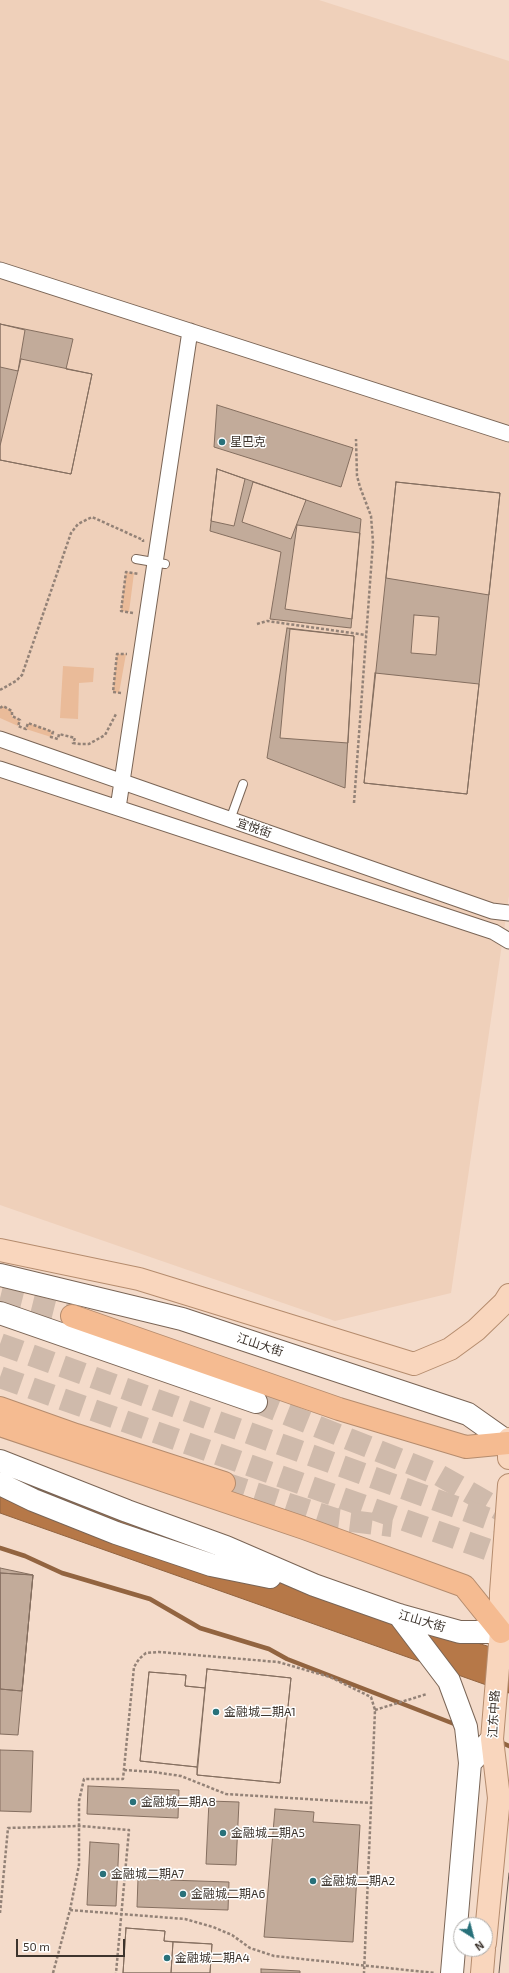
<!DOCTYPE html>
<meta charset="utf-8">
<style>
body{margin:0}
#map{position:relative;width:509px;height:1973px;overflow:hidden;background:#f4dbca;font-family:"Exo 2",sans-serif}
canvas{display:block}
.north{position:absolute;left:453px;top:1917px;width:40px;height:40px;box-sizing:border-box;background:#fff;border:1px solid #b1aeab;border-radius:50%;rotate:144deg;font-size:11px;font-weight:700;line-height:16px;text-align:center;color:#3d342d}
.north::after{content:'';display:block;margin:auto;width:14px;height:18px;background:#28717a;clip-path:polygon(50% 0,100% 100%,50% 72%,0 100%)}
.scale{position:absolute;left:16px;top:1939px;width:109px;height:18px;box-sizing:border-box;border:2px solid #3d342d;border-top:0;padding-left:5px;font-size:12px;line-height:14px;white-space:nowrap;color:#3d342d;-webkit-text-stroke:3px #fff;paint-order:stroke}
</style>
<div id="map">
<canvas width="509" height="1973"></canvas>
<div class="north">N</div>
<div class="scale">50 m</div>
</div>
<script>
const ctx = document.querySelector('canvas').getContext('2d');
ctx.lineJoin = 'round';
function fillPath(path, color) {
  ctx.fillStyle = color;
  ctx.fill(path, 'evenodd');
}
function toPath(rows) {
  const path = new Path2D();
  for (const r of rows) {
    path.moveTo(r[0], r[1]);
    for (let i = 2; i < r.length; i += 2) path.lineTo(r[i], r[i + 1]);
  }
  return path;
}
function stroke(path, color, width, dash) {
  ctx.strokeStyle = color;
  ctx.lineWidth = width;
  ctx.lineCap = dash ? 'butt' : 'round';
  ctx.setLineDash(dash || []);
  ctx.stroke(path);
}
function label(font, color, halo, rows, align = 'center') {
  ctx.font = font + ' "Exo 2","Noto Sans SC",sans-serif';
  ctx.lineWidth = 3;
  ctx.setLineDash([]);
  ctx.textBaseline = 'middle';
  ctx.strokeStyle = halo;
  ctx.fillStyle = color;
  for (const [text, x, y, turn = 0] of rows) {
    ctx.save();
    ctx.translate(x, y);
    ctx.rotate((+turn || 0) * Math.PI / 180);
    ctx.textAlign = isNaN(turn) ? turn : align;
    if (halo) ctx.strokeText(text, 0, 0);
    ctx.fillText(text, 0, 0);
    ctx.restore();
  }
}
const built = toPath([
 [0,0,319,0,509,61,509,896,451,1293,335,1321,0,1205]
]);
const green = toPath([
 [126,572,134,573,129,612,121,611],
 [117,654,126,654,119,693,113,692],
 [63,666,94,668,93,682,79,683,78,719,60,718],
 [3,706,12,711,12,717,20,720,18,726,0,718,0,708],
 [28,723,53,732,51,737,26,729]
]);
const water = toPath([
 [0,1467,440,1631,509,1653,509,1693,0,1513,0,1467]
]);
const stream = toPath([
 [0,1548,25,1556,62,1573,150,1599,200,1628,269,1649,287,1659,457,1725],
 [498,1741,509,1746]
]);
const building = toPath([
 [0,324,73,339,66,369,92,374,71,474,0,460,0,324],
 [0,324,25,330,18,371,0,367,0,324],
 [21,359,92,374,71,474,0,460,0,446,21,359],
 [217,405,353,448,341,487,214,447,217,405],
 [217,469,361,519,351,628,270,619,281,552,210,531,217,469],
 [217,469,245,479,234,526,211,521,217,469],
 [253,482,306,500,291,539,242,522,253,482],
 [396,482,500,493,467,794,364,783,396,482],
 [414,615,439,617,436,655,411,653,414,615],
 [396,482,500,493,489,595,386,578,396,482],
 [297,525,360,533,352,619,285,609,297,525],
 [287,628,354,636,345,788,267,758,287,628],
 [290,629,354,636,348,743,280,738,290,629],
 [375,673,479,684,467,794,364,783,375,673],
 [0,1568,33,1575,18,1735,0,1734,0,1568],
 [0,1573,33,1575,22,1691,0,1689,0,1573],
 [0,1573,33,1575,22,1691,0,1689,0,1573],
 [207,1669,291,1678,280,1783,197,1775,197,1767,140,1761,149,1672,186,1675,185,1686,205,1688,207,1669],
 [207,1669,291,1678,280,1783,197,1775,207,1669],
 [149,1672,186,1675,185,1686,205,1688,197,1767,140,1761,149,1672],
 [0,1750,33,1751,31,1812,0,1811,0,1750],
 [88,1786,179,1790,178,1818,87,1814,88,1786],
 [209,1801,239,1802,236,1865,206,1864,209,1801],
 [275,1809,314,1812,313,1822,360,1825,353,1942,264,1937,275,1809],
 [90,1842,119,1844,116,1906,87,1905,90,1842],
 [138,1879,229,1882,228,1910,137,1907,138,1879],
 [126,1928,165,1931,164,1941,212,1944,210,1973,123,1973,126,1928],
 [126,1928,165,1931,164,1941,173,1942,171,1973,123,1973,126,1928],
 [173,1942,212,1944,210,1973,171,1973,173,1942],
 [261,1969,300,1971,300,1973,261,1973,261,1969]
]);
const secondaryTunnel = toPath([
 [256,1402,439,1475,509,1515]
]);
const highwayTunnel = toPath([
 [0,1298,72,1316],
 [0,1344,509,1526],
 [0,1377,509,1557],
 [224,1483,335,1519,392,1526]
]);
const path = toPath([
 [133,613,121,611,126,572,139,574],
 [257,624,267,621,366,635],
 [0,690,16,681,22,675,71,533,78,524,92,517,143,540,143,542],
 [121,693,113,692,117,654,127,654],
 [0,708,3,706,12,711,12,716,20,720,18,726,26,729,28,723,53,732,51,737,58,739,59,734,75,738,73,743,80,744,89,744,105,735,116,714],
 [354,803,373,542,371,516,360,487,357,476,356,439],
 [375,1710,427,1694],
 [124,1770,154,1772,181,1776,226,1794,371,1803],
 [70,1910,185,1919,213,1927,232,1935,250,1948,274,1956,435,1973],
 [0,1913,8,1828,80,1826,129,1830,116,1973],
 [53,1973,70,1910,79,1865,79,1801,84,1779,123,1779,134,1667,139,1659,146,1653,159,1652,278,1662,330,1677,371,1697,375,1710,364,1973]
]);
const lane = toPath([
 [136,559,165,564],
 [230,820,243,784]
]);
const street = toPath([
 [0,270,509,434],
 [0,739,492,911,509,913],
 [0,769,494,932,509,941],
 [118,808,190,331]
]);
const secondary = toPath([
 [0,1275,182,1319,468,1414,509,1443],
 [0,1313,256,1402],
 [0,1461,127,1511,226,1547,314,1585,399,1615,460,1632,501,1632,509,1636],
 [0,1484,33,1500,116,1533,211,1565,270,1577],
 [399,1615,449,1681,466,1727,470,1763],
 [452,1973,470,1763,492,1739]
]);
const primary = toPath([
 [0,1250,139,1279,414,1364,450,1349,476,1330,504,1303,509,1295],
 [509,1439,509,1458],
 [485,1943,499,1798,492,1739,501,1632,501,1593,509,1485],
 [482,1973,484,1949]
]);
const highway = toPath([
 [72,1316,339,1409,466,1447,508,1443],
 [0,1408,76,1435,224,1483],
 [0,1425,304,1528,464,1586,501,1632]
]);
const tram = toPath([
 [499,1973,509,1873]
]);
const markers = [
 [222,442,4,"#28717a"],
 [216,1712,4,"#28717a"],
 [133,1802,4,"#28717a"],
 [223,1833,4,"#28717a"],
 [103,1874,4,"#28717a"],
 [313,1881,4,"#28717a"],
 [183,1894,4,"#28717a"],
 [167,1958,4,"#28717a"]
];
const poiNames = [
 ["星巴克",230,442],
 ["金融城二期A1",224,1712],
 ["金融城二期A8",141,1802],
 ["金融城二期A5",231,1833],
 ["金融城二期A7",111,1874],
 ["金融城二期A2",321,1881],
 ["金融城二期A6",191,1894],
 ["金融城二期A4",175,1958]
];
const streetNames = [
 ["宜悦街",254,828,19],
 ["江山大街",260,1345,18],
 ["江山大街",422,1621,16],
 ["江东中路",494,1714,-87]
];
fillPath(built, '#efd0ba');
fillPath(green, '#eabb99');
fillPath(water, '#b67848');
stroke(water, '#926440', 1);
stroke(stream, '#926440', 4.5);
fillPath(building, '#c2ab9a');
stroke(building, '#856f60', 1);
stroke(secondaryTunnel, '#cfbaab', 22, [22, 11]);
stroke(highwayTunnel, '#cfbaab', 22, [22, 11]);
stroke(lane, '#7a6556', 10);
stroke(street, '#7a6556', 17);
stroke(secondary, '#7a6556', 24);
stroke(primary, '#b58c6e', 24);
stroke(highway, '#b58c6e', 24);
stroke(path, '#938277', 2.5, [3, 2]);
stroke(lane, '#fff', 8);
stroke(street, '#fff', 15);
stroke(secondary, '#fff', 22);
stroke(primary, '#f9d6bd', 22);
stroke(highway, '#f5bb91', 22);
stroke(tram, '#685b52', 1);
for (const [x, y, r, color] of markers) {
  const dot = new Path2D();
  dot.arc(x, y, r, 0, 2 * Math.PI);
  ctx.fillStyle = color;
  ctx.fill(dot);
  stroke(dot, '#fff', 1.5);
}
label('12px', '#3d342d', '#fff', poiNames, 'left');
label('12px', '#3d342d', '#fff', streetNames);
</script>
